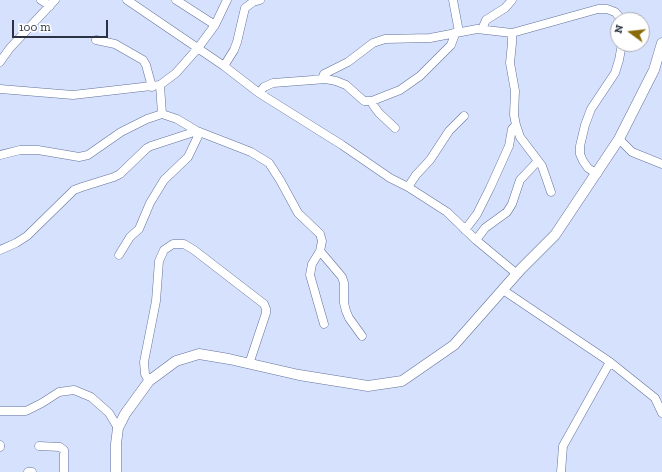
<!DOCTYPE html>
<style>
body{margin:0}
#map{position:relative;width:662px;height:472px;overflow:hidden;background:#d6e1fd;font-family:"Zilla Slab",serif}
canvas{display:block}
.north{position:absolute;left:610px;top:12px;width:40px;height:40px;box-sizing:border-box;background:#fff;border:1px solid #aaadb4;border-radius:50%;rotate:285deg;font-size:11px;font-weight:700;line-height:16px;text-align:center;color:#2b3243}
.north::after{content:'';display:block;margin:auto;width:14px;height:18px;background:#886a07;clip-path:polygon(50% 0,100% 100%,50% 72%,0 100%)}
.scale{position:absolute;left:12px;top:20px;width:96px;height:18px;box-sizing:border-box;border:2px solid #2b3243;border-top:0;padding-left:5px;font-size:12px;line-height:14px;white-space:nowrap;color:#2b3243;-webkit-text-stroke:3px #fff;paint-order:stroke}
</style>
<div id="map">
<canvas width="662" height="472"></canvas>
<div class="north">N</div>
<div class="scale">100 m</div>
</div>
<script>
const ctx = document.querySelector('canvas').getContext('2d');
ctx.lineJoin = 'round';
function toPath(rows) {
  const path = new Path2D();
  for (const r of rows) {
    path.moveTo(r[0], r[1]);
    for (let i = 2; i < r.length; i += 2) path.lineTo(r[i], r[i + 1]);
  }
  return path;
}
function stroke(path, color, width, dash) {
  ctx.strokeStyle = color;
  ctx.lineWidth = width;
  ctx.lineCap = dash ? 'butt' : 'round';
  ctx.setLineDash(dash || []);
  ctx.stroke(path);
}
const minor = toPath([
 [41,0,50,6],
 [127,0,224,66,259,93,342,145,390,178,408,187,447,212,476,240,517,274],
 [176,0,215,25],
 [453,0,459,32],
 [482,29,486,20,505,8,512,0],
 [512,33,512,43,510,63,515,91,514,115,516,125,520,137,542,166,551,192],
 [96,40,115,44,143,60,146,65,152,87],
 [0,62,10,48,55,0],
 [224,66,234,50,237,42,245,8,253,2,260,0],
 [322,79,324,74,348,62,373,43,385,39,430,38,477,29,512,33,598,9,607,9,615,12,622,20],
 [0,89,73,95,160,85,176,73,198,48,215,25,227,0],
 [259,93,264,87,273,83,326,79,336,81,346,85,364,101,372,101,400,90,420,76,451,45,454,37,454,33],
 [372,101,373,105,379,113,395,128],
 [162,114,177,119,197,131,251,152,269,163,280,180,298,213,320,234,322,241,320,251,342,277,344,283,344,303,346,311,349,318,362,336],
 [619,139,632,152,662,164],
 [0,155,20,150,38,150,79,157,88,155,121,132,147,119,162,114,160,85],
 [597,174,588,168,583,161,580,154,580,146,585,125,591,109,615,73,619,60,622,44],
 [408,187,416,175,430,160,449,131,464,116],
 [465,230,477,214,490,188,509,146,512,129,516,125],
 [476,240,485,228,507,212,512,204,520,180,538,161],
 [0,250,16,243,27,236,74,190,82,187,114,177,120,174,147,148,151,146,197,131],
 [320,251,312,264,310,275,324,324],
 [119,255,130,237,139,229,150,203,164,180,188,157,200,132],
 [503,290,610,362,655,398,662,413],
 [149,381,145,374,144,362,156,301,159,261,164,250,173,244,184,244,194,250,264,304,266,309,266,313,249,364],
 [0,411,26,411,42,403,59,392,74,390,91,397,109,413,118,428],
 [39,446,60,447,64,450,64,472],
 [0,447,0,445],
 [28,472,32,472],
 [561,472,563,446,610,362]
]);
const major = toPath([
 [116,472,116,444,118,428,125,414,149,381,176,361,199,354,229,359,299,375,368,386,402,381,454,345,521,269,555,235,619,139,654,70,662,43]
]);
stroke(minor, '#62729b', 9);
stroke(major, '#62729b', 11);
stroke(minor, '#fff', 8);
stroke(major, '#fff', 10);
</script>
